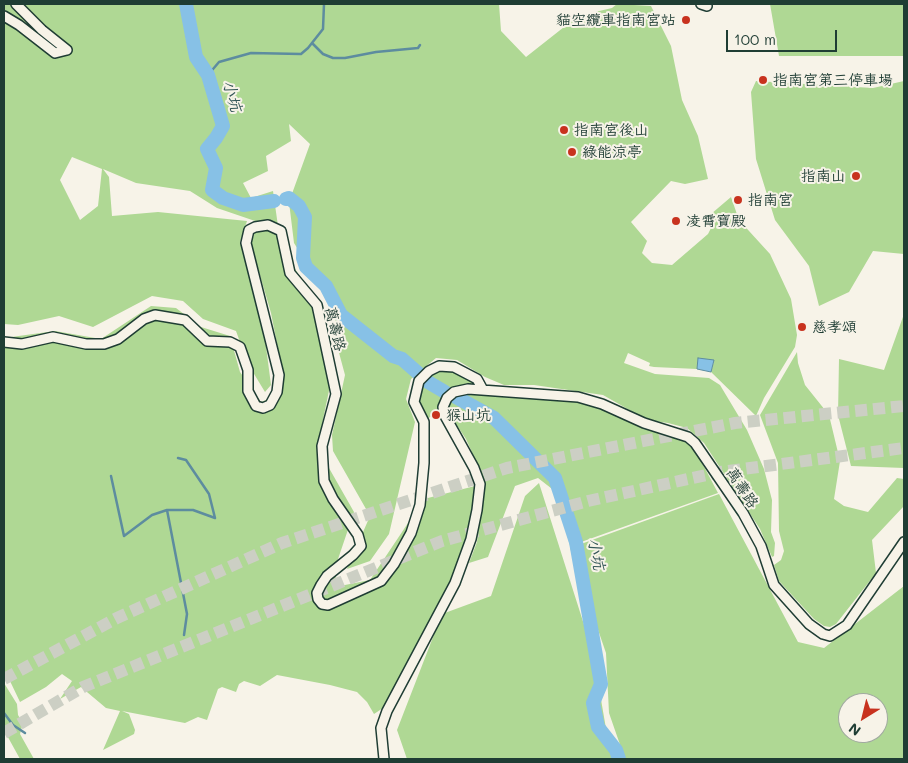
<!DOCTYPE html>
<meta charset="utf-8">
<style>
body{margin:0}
#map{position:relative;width:908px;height:763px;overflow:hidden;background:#f7f3e8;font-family:Mali,sans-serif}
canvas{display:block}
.frame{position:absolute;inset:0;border:5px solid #1f3d34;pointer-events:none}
.north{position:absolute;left:838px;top:693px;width:50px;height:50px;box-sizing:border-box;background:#f7f3e8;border:1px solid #a1aaa0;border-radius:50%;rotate:216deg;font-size:14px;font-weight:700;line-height:20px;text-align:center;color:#1f3d34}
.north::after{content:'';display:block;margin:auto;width:18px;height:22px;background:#c8321e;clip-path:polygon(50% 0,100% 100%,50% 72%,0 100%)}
.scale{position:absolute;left:726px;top:30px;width:111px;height:22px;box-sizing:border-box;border:2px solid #1f3d34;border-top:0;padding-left:6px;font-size:15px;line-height:18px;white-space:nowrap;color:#1f3d34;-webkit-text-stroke:4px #f7f3e8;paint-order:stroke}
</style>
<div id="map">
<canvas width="908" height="763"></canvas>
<div class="frame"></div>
<div class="north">N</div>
<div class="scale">100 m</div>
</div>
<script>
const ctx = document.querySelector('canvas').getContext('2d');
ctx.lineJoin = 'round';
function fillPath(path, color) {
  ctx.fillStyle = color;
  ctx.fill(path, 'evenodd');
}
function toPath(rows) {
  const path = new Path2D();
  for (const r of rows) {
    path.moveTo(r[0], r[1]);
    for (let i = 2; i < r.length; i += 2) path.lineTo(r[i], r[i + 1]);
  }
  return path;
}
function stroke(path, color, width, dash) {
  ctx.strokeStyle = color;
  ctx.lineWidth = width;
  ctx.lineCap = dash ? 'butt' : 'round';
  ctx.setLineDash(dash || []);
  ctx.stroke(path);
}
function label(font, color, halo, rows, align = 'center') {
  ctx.font = font + ' Mali,"LXGW WenKai TC",sans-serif';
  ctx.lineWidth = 4;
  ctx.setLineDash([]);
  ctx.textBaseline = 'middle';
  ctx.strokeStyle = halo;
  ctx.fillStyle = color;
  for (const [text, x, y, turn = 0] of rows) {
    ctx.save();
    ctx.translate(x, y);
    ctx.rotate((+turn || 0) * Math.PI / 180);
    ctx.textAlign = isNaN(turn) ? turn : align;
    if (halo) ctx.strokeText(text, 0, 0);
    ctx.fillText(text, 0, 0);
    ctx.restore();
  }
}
const green = toPath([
 [4,4,499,4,501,31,526,57,578,16,612,8,617,4,651,6,671,46,682,100,698,136,708,179,685,184,671,181,631,222,647,241,642,253,652,263,672,265,708,234,714,222,711,214,731,197,739,220,770,254,791,299,797,335,795,347,764,398,756,416,711,372,714,361,699,358,697,369,654,367,649,366,650,363,628,353,624,363,655,374,709,378,720,385,747,430,764,469,772,500,771,532,775,543,774,556,772,557,760,529,704,443,687,428,668,423,647,420,603,395,534,385,504,385,485,377,457,360,436,358,411,379,406,399,415,422,389,534,370,561,347,569,370,516,333,451,332,435,345,375,338,349,335,315,329,298,294,243,289,202,310,144,289,124,291,141,266,156,268,171,243,183,251,198,273,191,281,247,315,300,332,376,318,444,325,461,354,512,337,562,335,587,370,580,424,499,475,486,472,530,456,574,386,706,374,714,367,702,357,692,330,685,277,675,260,686,244,681,239,684,236,692,222,687,218,689,207,720,198,717,185,723,122,711,129,714,135,730,134,734,103,750,120,711,106,708,81,687,60,699,72,681,62,674,46,687,20,702,10,681,4,676,4,338,55,331,101,339,151,306,176,308,201,327,230,336,240,372,261,402,279,395,284,379,271,313,251,244,258,222,217,208,190,191,136,183,103,169,109,177,112,216,158,212,247,221,240,242,262,316,271,385,265,392,248,364,236,331,203,319,183,301,152,296,93,327,59,316,18,325,4,324],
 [72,157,102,169,98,206,80,220,60,180],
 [770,4,904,4,904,56,779,56],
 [756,81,873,88,904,81,904,254,873,251,849,292,819,306,809,266,775,220,756,159,751,92],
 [904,314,904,468,851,466,838,415,839,359,884,370],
 [797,352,798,363,805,385,829,415,840,461,834,499,844,506,868,512,897,478,904,479,904,506,872,540,876,573,836,624,830,627,824,626,814,619,779,581,774,565,781,560,784,551,779,531,778,463,760,415],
 [447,369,475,383,448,390,440,410,423,422,419,396,423,381,436,370],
 [472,393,536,395,588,402,612,410,643,429,668,433,692,444,718,493,570,546,556,492,538,478,515,486,488,557,469,563,477,542,483,491,474,457,466,439,450,415,449,407,451,401,459,394],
 [539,483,593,653,609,746,614,759,407,759,397,730,442,614,491,596,525,496],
 [719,494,798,642,824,648,904,586,904,759,625,759,609,713,606,653,570,548],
 [848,703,878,703,878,733,848,733],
 [4,683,17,704,18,715,23,723,20,734,34,759,20,759,4,730]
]);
const water = toPath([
 [698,358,714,360,711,372,697,369,698,358]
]);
const stream = toPath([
 [312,43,323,54,333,58,345,58,376,52,418,48,420,45],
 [208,75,219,62,251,53,301,54,308,48,323,29,324,4],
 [111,476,124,536,152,515,167,510,187,614,184,635],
 [167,510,193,510,215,518,209,494,186,460,178,458],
 [4,713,13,725,25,733]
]);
const river = toPath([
 [186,4,196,57,208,75,223,126,216,138,207,149,216,168,212,190,223,198,243,205,274,201],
 [286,199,289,198,299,206,305,217,303,258,306,267,326,286,341,315,393,356,402,359,418,373],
 [428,382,445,392],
 [456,397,494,418,555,478,576,542,601,684,593,703,598,727,616,750,619,759]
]);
const highwayTunnel = toPath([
 [4,679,117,618,282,543,507,468,735,423,904,406],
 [4,733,83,687,442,541,588,501,720,472,904,448]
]);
const minor = toPath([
 [16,4,42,30,67,50],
 [701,4,707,6],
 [4,16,19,25,55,53,67,50],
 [4,342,22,344,53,337,86,344,104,344,118,339,144,319,155,315,185,320,207,341,230,342,240,347,248,370,248,391,256,406,263,408,270,405,277,392,279,375,246,243,249,230,255,227,268,225,281,231,290,273,317,305,336,394,322,446,324,481,333,499,358,535,361,546,353,555,327,576,321,585,317,593,318,599,322,604,328,605,381,581,394,564,411,533,420,505,424,463,424,422,414,402,419,381,429,371,439,366,454,367,477,379,483,390],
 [384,759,381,728,387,711,455,583,471,539,477,510,480,484,474,468,444,414,443,407,447,398,454,392,468,389,578,397,602,404,644,423,688,437,695,443,743,513,761,546,774,585,809,624,823,634,830,636,847,625,904,542]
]);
const markers = [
 [686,20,5,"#c8321e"],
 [763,80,5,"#c8321e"],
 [564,130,5,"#c8321e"],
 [572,152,5,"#c8321e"],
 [856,176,5,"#c8321e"],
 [738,200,5,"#c8321e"],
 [676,221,5,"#c8321e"],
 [802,327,5,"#c8321e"],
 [436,415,5,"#c8321e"]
];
const poiNames = [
 ["貓空纜車指南宮站",676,20,"right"],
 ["指南宮第三停車場",773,80],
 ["指南宮後山",574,130],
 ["綠能涼亭",582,152],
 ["指南山",846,176,"right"],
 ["指南宮",748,200],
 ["凌霄寶殿",686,221],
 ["慈孝頌",812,327],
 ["猴山坑",446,415]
];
const streetNames = [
 ["萬壽路",335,329,76],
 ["萬壽路",742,488,57]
];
const waterNames = [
 ["小坑",232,96,74],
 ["小坑",596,554,79]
];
fillPath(green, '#afd894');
fillPath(water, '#87c1e6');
stroke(water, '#5d8c9f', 1);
stroke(stream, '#5d8c9f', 2.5);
stroke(river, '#87c1e6', 14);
stroke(highwayTunnel, '#cccfc4', 12, [12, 6]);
stroke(minor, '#1f3d34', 12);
stroke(minor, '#f7f3e8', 9);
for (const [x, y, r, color] of markers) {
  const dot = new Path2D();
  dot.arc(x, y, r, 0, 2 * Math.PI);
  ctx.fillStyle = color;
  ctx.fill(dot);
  stroke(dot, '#f7f3e8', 2);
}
label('15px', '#1f3d34', '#f7f3e8', poiNames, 'left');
label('15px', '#1f3d34', '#f7f3e8', streetNames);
label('italic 16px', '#345758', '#f7f3e8', waterNames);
</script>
